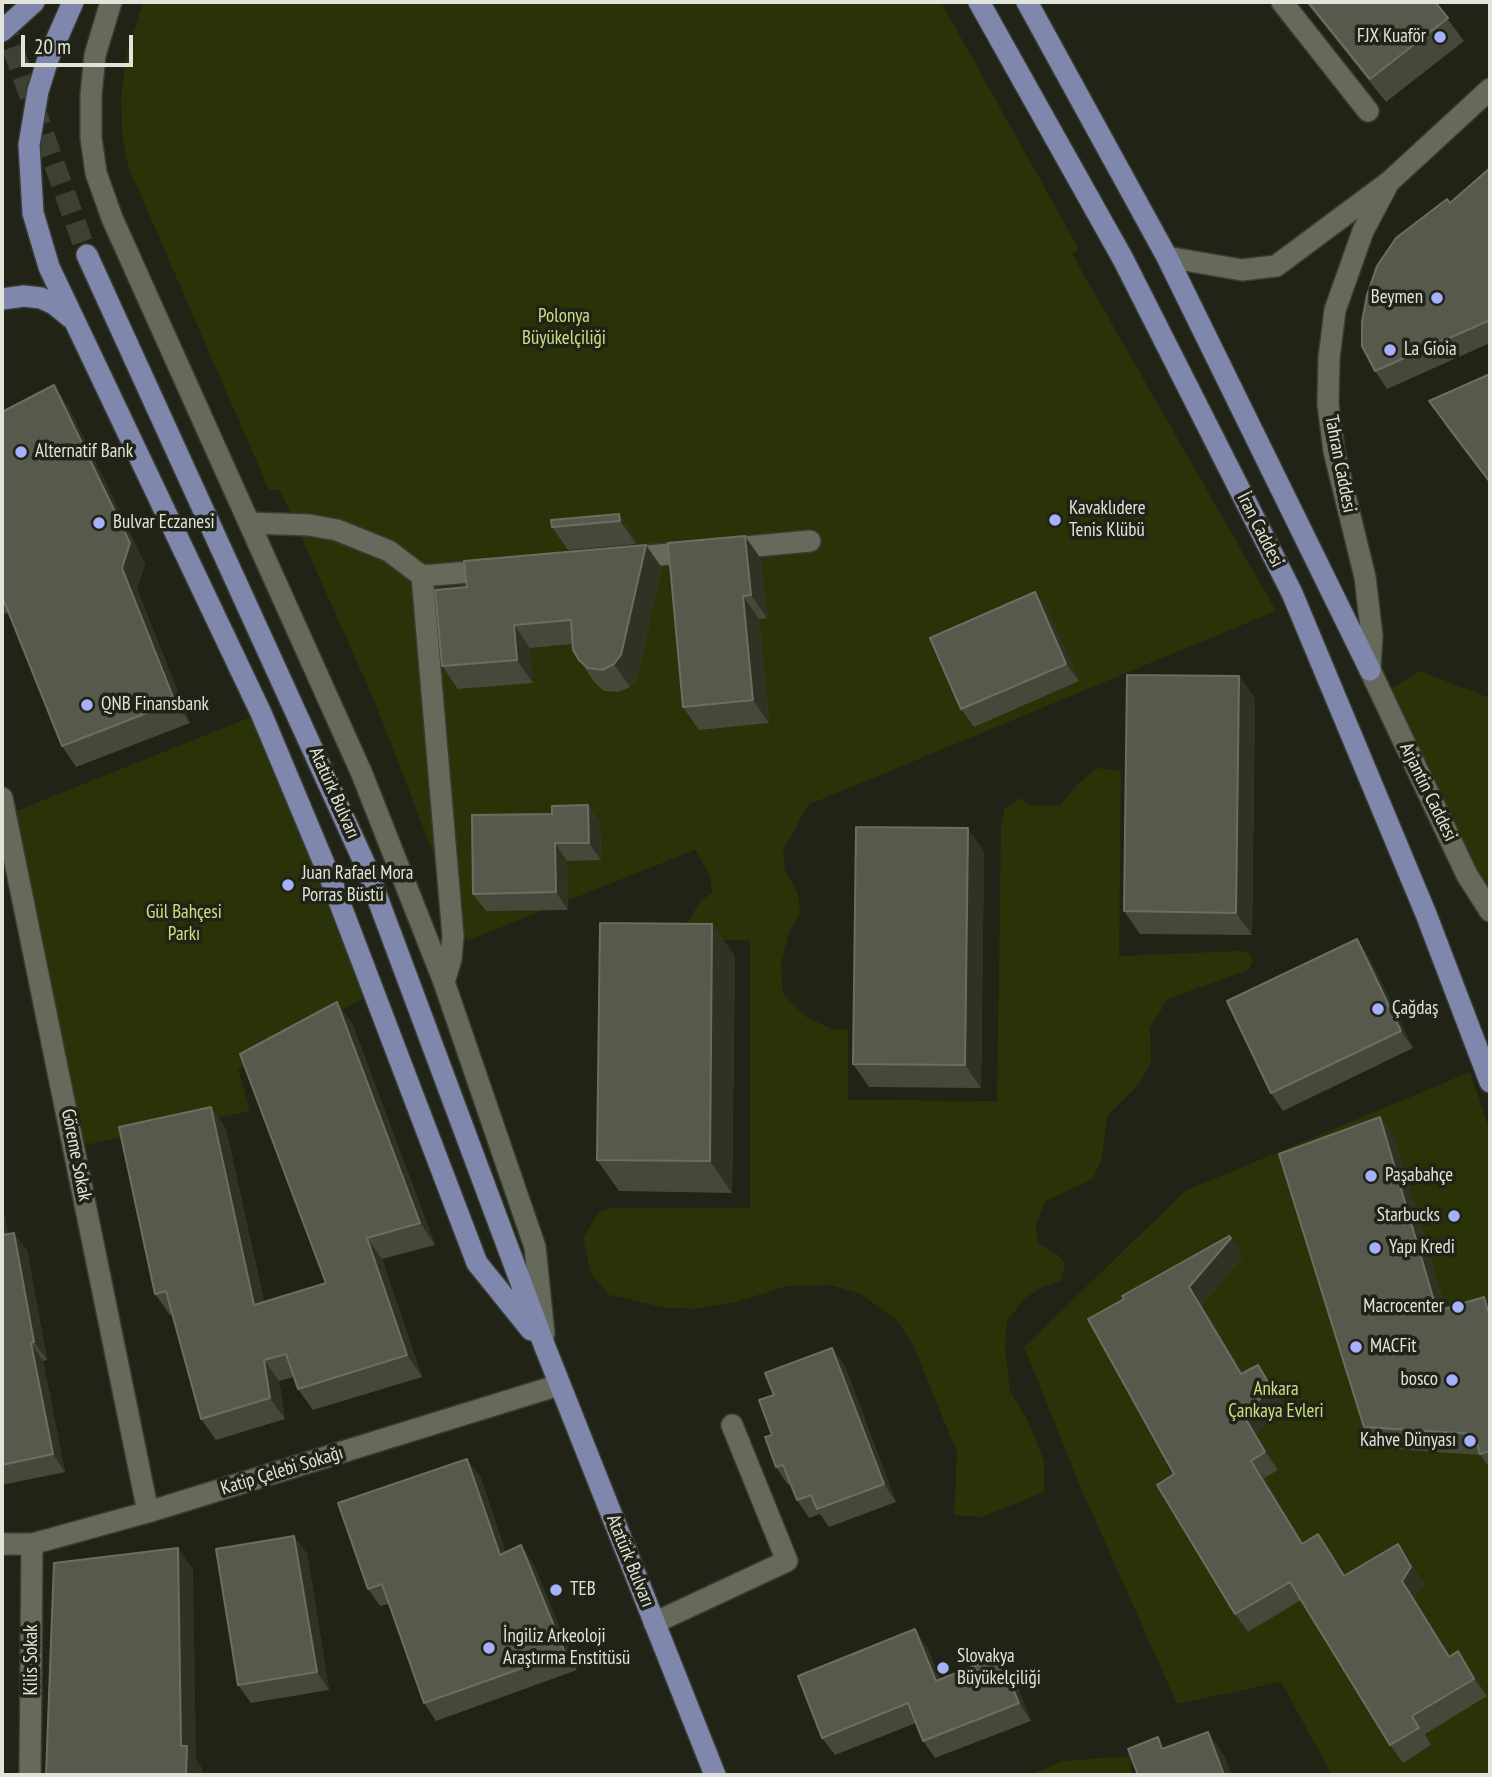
<!DOCTYPE html>
<meta charset="utf-8">
<style>
body{margin:0}
#map{position:relative;width:1492px;height:1777px;overflow:hidden;background:#202315;font-family:"PT Sans Narrow",sans-serif}
canvas{display:block}
.frame{position:absolute;inset:0;border:4px solid #e1e4db;pointer-events:none}
.scale{position:absolute;left:21px;top:35px;width:112px;height:32px;box-sizing:border-box;border:4px solid #e1e4db;border-top:0;padding-left:9px;font-size:21px;line-height:24px;white-space:nowrap;color:#e1e4db;-webkit-text-stroke:5px #202315;paint-order:stroke}
</style>
<div id="map">
<canvas width="1492" height="1777"></canvas>
<div class="frame"></div>
<div class="scale">20 m</div>
</div>
<script>
const ctx = document.querySelector('canvas').getContext('2d');
ctx.lineJoin = 'round';
function fillPath(path, color) {
  ctx.fillStyle = color;
  ctx.fill(path, 'evenodd');
}
function toPath(rows) {
  const path = new Path2D();
  for (const r of rows) {
    path.moveTo(r[0], r[1]);
    for (let i = 2; i < r.length; i += 2) path.lineTo(r[i], r[i + 1]);
  }
  return path;
}
function stroke(path, color, width, dash) {
  ctx.strokeStyle = color;
  ctx.lineWidth = width;
  ctx.lineCap = dash ? 'butt' : 'round';
  ctx.setLineDash(dash || []);
  ctx.stroke(path);
}
function label(font, color, halo, rows, align = 'center') {
  ctx.font = font + ' "PT Sans Narrow",sans-serif';
  ctx.lineWidth = 7;
  ctx.setLineDash([]);
  ctx.textBaseline = 'middle';
  ctx.strokeStyle = halo;
  ctx.fillStyle = color;
  for (const [text, x, y, turn = 0] of rows) {
    ctx.save();
    ctx.translate(x, y);
    ctx.rotate((+turn || 0) * Math.PI / 180);
    ctx.textAlign = isNaN(turn) ? turn : align;
    if (halo) ctx.strokeText(text, 0, 0);
    ctx.fillText(text, 0, 0);
    ctx.restore();
  }
}
const green = toPath([
 [143,2,941,2,1079,249,1072,254,1276,611,808,805,783,851,785,871,798,893,800,914,790,930,781,963,783,994,806,1017,830,1028,848,1030,848,1100,997,1101,1001,826,1005,808,1019,798,1032,805,1059,806,1078,784,1097,768,1121,771,1119,956,1238,951,1250,953,1253,961,1248,970,1168,999,1150,1028,1151,1062,1139,1084,1107,1116,1102,1158,1093,1179,1046,1201,1036,1225,1038,1243,1057,1254,1065,1264,1061,1281,1042,1287,1024,1299,1007,1321,1005,1348,1010,1391,1028,1421,1044,1461,1044,1492,982,1517,954,1515,957,1453,913,1344,896,1320,861,1294,830,1285,787,1286,736,1302,692,1309,666,1308,609,1295,591,1274,583,1238,598,1213,610,1208,750,1208,750,941,679,938,700,901,712,893,710,876,695,850,467,941,374,700,280,490,269,490,128,166,122,135,121,96,126,57],
 [1420,671,1490,698,1490,911,1381,694],
 [261,713,374,992,238,1069,250,1111,75,1147,6,815],
 [1470,1072,1490,1132,1490,1775,1332,1775,1281,1682,1177,1704,1080,1486,1024,1347,1185,1191],
 [1131,1756,1131,1775,1029,1775,1062,1761]
]);
const majorTunnel = toPath([
 [2,18,87,255]
]);
const minor = toPath([
 [111,2,95,55,91,95,91,138,96,173,112,218,362,774,444,982,535,1247,544,1334],
 [1282,2,1368,111],
 [1389,182,1363,231,1335,310,1329,358,1328,404,1334,451,1365,577,1372,636,1370,670,1467,875,1490,911],
 [1167,257,1242,270,1276,266,1389,182,1490,89],
 [251,523,309,525,337,530,389,551,422,576,453,936,451,959,444,982],
 [626,558,810,541],
 [422,576,493,570],
 [2,798,148,1512],
 [2,1544,32,1544,148,1512,559,1385],
 [654,1623,787,1561,732,1425],
 [30,1775,32,1544]
]);
const major = toPath([
 [73,2,48,59,38,91,29,145,33,213,49,267,261,713,331,880,477,1263,531,1330],
 [979,2,1123,259,1292,593,1426,914,1490,1082],
 [1027,2,1167,257,1370,670],
 [2,31,34,2],
 [87,255,364,862,545,1347,715,1775],
 [2,299,24,296,41,298,54,304,71,318]
]);
const wall = toPath([
 [1306,2,1435,2,1464,41,1386,102],
 [1490,168,1490,343,1387,389,1375,371,1450,203],
 [1490,374,1490,484,1448,429,1429,401],
 [68,406,145,564,137,589,190,723,76,767,62,746,9,614,2,613,2,412],
 [619,514,635,537,636,544,568,550,552,527],
 [761,559,767,618,759,619,769,723,699,730,683,707],
 [662,568,637,678,630,687,618,692,604,691,595,683,579,660,573,644,530,648,533,683,458,689,442,666,435,590],
 [1035,592,1047,609,1079,681,974,727,961,709],
 [1239,676,1255,699,1252,935,1140,934,1124,911],
 [588,805,600,823,601,860,567,861,568,910,486,911,473,894],
 [984,851,981,1088,869,1087,853,1064],
 [735,956,732,1193,619,1191,597,1160],
 [1369,957,1413,1048,1283,1111,1271,1093],
 [352,1023,435,1245,382,1259,422,1377,313,1410,298,1389,294,1377,279,1381,285,1419,216,1440,201,1419,172,1315,170,1315,155,1294,211,1107,226,1129,264,1302,326,1283],
 [1380,1117,1395,1139,1445,1308,1490,1306,1490,1469,1481,1455,1380,1448,1364,1427],
 [2,1203,8,1234,27,1250,47,1360,43,1361,65,1472,2,1485],
 [1243,1256,1202,1305,1243,1374,1258,1365,1283,1404,1256,1434,1278,1470,1264,1478,1303,1543,1331,1551,1345,1576,1398,1544,1424,1584,1414,1598,1450,1656,1470,1669,1487,1696,1425,1734,1431,1745,1403,1763,1390,1745,1301,1600,1248,1632,1235,1614,1174,1474,1088,1319],
 [845,1366,896,1502,829,1527,820,1514,809,1518,797,1500,791,1484,788,1485,776,1467,772,1435],
 [480,1476,506,1553,533,1563,577,1670,436,1721,424,1703,389,1604,380,1606,368,1589],
 [307,1553,329,1690,251,1703,238,1685],
 [927,1647,940,1679,999,1656,1012,1673,1031,1721,935,1758,923,1741,916,1723,835,1755,822,1738]
]);
const shadedWall = toPath([
 [54,385,68,406,145,564,137,589,190,723,175,702,122,568],
 [619,514,635,537,636,544,620,521],
 [745,536,761,559,767,618,751,595],
 [646,545,662,568,637,678,630,687,614,664],
 [1035,592,1047,609,1079,681,1066,664],
 [743,596,759,619,769,723,753,700],
 [514,625,530,648,533,683,517,660],
 [1239,676,1255,699,1252,935,1236,913],
 [588,805,600,823,601,860,589,843],
 [968,828,984,851,981,1088,965,1065],
 [555,843,567,861,568,910,556,892],
 [712,924,735,956,732,1193,710,1161],
 [1357,939,1369,957,1413,1048,1401,1031],
 [337,1002,352,1023,435,1245,420,1223],
 [211,1107,226,1129,269,1327,254,1305],
 [1380,1117,1395,1139,1452,1333,1437,1311],
 [2,1203,12,1253,2,1238],
 [14,1233,27,1250,47,1360,34,1342],
 [367,1238,382,1259,422,1377,407,1355],
 [1231,1238,1243,1256,1202,1305,1254,1392,1241,1374,1189,1287],
 [1484,1297,1490,1306,1490,1318],
 [31,1343,43,1361,65,1472,53,1454],
 [832,1348,845,1366,896,1502,884,1484],
 [264,1360,279,1381,285,1419,270,1398],
 [1258,1365,1283,1404,1256,1434,1278,1470,1265,1452,1244,1416],
 [467,1459,480,1476,513,1573,500,1555],
 [1251,1461,1264,1478,1314,1561,1302,1544],
 [1318,1534,1331,1551,1356,1594,1344,1576],
 [294,1536,307,1553,329,1690,317,1672],
 [1398,1544,1424,1584,1414,1598,1461,1675,1449,1657,1402,1581],
 [521,1545,533,1563,577,1670,565,1653],
 [178,1548,193,1569,196,1759,202,1768,202,1775,186,1775,181,1746],
 [915,1629,927,1647,948,1698,936,1681],
 [1458,1651,1470,1669,1487,1696,1474,1679],
 [999,1656,1012,1673,1031,1721,1019,1703],
 [1208,1732,1224,1755,1232,1775,1224,1775]
]);
const building = toPath([
 [1308,2,1435,2,1448,18,1370,79,1308,2],
 [1490,168,1490,320,1375,371,1362,346,1362,322,1367,295,1377,266,1396,238,1447,199,1450,203,1490,168],
 [1490,374,1490,482,1429,401,1490,374],
 [54,385,130,543,122,568,175,702,62,746,2,596,2,412,54,385],
 [619,514,620,521,552,527,551,520,619,514],
 [745,536,751,595,743,596,753,700,683,707,668,543,745,536],
 [646,545,621,655,614,664,602,670,588,668,579,660,573,650,571,620,514,625,517,660,442,666,435,590,467,587,464,561,646,545],
 [1035,592,1066,664,961,709,930,638,1035,592],
 [1127,675,1239,676,1236,913,1124,911,1127,675],
 [588,805,589,843,555,843,556,892,473,894,472,815,552,814,552,806,588,805],
 [856,827,968,828,965,1065,853,1064,856,827],
 [600,923,712,924,710,1161,597,1160,600,923],
 [1357,939,1401,1031,1271,1093,1227,1001,1357,939],
 [337,1002,420,1223,367,1238,407,1355,298,1389,286,1354,264,1360,270,1398,201,1419,166,1291,155,1294,119,1127,211,1107,254,1305,326,1283,240,1054,337,1002],
 [1380,1117,1437,1311,1484,1297,1490,1318,1490,1451,1480,1454,1474,1434,1364,1427,1279,1154,1380,1117],
 [14,1233,34,1342,31,1343,53,1454,2,1465,2,1235,14,1233],
 [1229,1236,1231,1238,1189,1287,1241,1374,1258,1365,1271,1387,1244,1416,1265,1452,1251,1461,1302,1544,1318,1534,1344,1576,1398,1544,1411,1567,1402,1581,1449,1657,1458,1651,1474,1679,1412,1716,1419,1728,1390,1745,1290,1582,1235,1614,1157,1485,1174,1474,1088,1319,1124,1299,1122,1296,1229,1236],
 [832,1348,884,1484,817,1509,811,1495,797,1500,783,1465,776,1467,765,1437,772,1435,759,1400,774,1395,765,1373,832,1348],
 [467,1459,500,1555,521,1545,565,1653,424,1703,382,1584,368,1589,338,1503,467,1459],
 [294,1536,317,1672,238,1685,216,1549,294,1536],
 [178,1548,181,1746,187,1746,186,1775,46,1775,54,1563,178,1548],
 [915,1629,936,1681,999,1656,1019,1703,923,1741,908,1703,822,1738,798,1676,915,1629],
 [1208,1732,1224,1775,1138,1775,1128,1749,1158,1737,1162,1749,1208,1732]
]);
const markers = [
 [1440,37,7,"#a6b1fc"],
 [1437,298,7,"#a6b1fc"],
 [1390,350,7,"#a6b1fc"],
 [21,452,7,"#a6b1fc"],
 [1055,520,7,"#a6b1fc"],
 [99,523,7,"#a6b1fc"],
 [87,705,7,"#a6b1fc"],
 [288,885,7,"#a6b1fc"],
 [1378,1009,7,"#a6b1fc"],
 [1371,1176,7,"#a6b1fc"],
 [1454,1216,7,"#a6b1fc"],
 [1375,1248,7,"#a6b1fc"],
 [1458,1307,7,"#a6b1fc"],
 [1356,1347,7,"#a6b1fc"],
 [1452,1380,7,"#a6b1fc"],
 [1470,1441,7,"#a6b1fc"],
 [556,1590,7,"#a6b1fc"],
 [489,1648,7,"#a6b1fc"],
 [943,1668,7,"#a6b1fc"]
];
const poiNames = [
 ["FJX Kuaför",1426,37,"right"],
 ["Beymen",1423,298,"right"],
 ["La Gioia",1404,350],
 ["Alternatif Bank",35,452],
 ["Kavaklıdere",1069,509],
 ["Tenis Klübü",1069,531],
 ["Bulvar Eczanesi",113,523],
 ["QNB Finansbank",101,705],
 ["Juan Rafael Mora",302,874],
 ["Porras Büstü",302,896],
 ["Çağdaş",1392,1009],
 ["Paşabahçe",1385,1176],
 ["Starbucks",1440,1216,"right"],
 ["Yapı Kredi",1389,1248],
 ["Macrocenter",1444,1307,"right"],
 ["MACFit",1370,1347],
 ["bosco",1438,1380,"right"],
 ["Kahve Dünyası",1456,1441,"right"],
 ["TEB",570,1590],
 ["İngiliz Arkeoloji",503,1637],
 ["Araştırma Enstitüsü",503,1659],
 ["Slovakya",957,1657],
 ["Büyükelçiliği",957,1679]
];
const parkNames = [
 ["Polonya",564,317],
 ["Büyükelçiliği",564,339],
 ["Gül Bahçesi",184,913],
 ["Parkı",184,935],
 ["Ankara",1276,1390],
 ["Çankaya Evleri",1276,1412]
];
const streetNames = [
 ["Tahran Caddesi",1340,464,79],
 ["İran Caddesi",1260,530,63],
 ["Arjantin Caddesi",1428,792,64],
 ["Atatürk Bulvarı",334,793,66],
 ["Göreme Sokak",76,1155,79],
 ["Katip Çelebi Sokağı",282,1471,-17],
 ["Atatürk Bulvarı",630,1561,68],
 ["Kilis Sokak",32,1660,-90]
];
fillPath(green, '#2a3207');
stroke(majorTunnel, '#3d4033', 21, [21, 10]);
stroke(minor, '#393c32', 24);
stroke(major, '#393c32', 24);
stroke(minor, '#656a5a', 21);
stroke(major, '#7f87ac', 21);
fillPath(wall, '#45493a');
fillPath(shadedWall, '#2f3324');
fillPath(building, '#56594b');
stroke(building, '#6b6f62', 2);
for (const [x, y, r, color] of markers) {
  const dot = new Path2D();
  dot.arc(x, y, r, 0, 2 * Math.PI);
  ctx.fillStyle = color;
  ctx.fill(dot);
  stroke(dot, '#202315', 2.5);
}
label('19px', '#e1e4db', '#202315', poiNames, 'left');
label('19px', '#c9e182', '#202315', parkNames);
label('19px', '#e1e4db', '#202315', streetNames);
</script>
